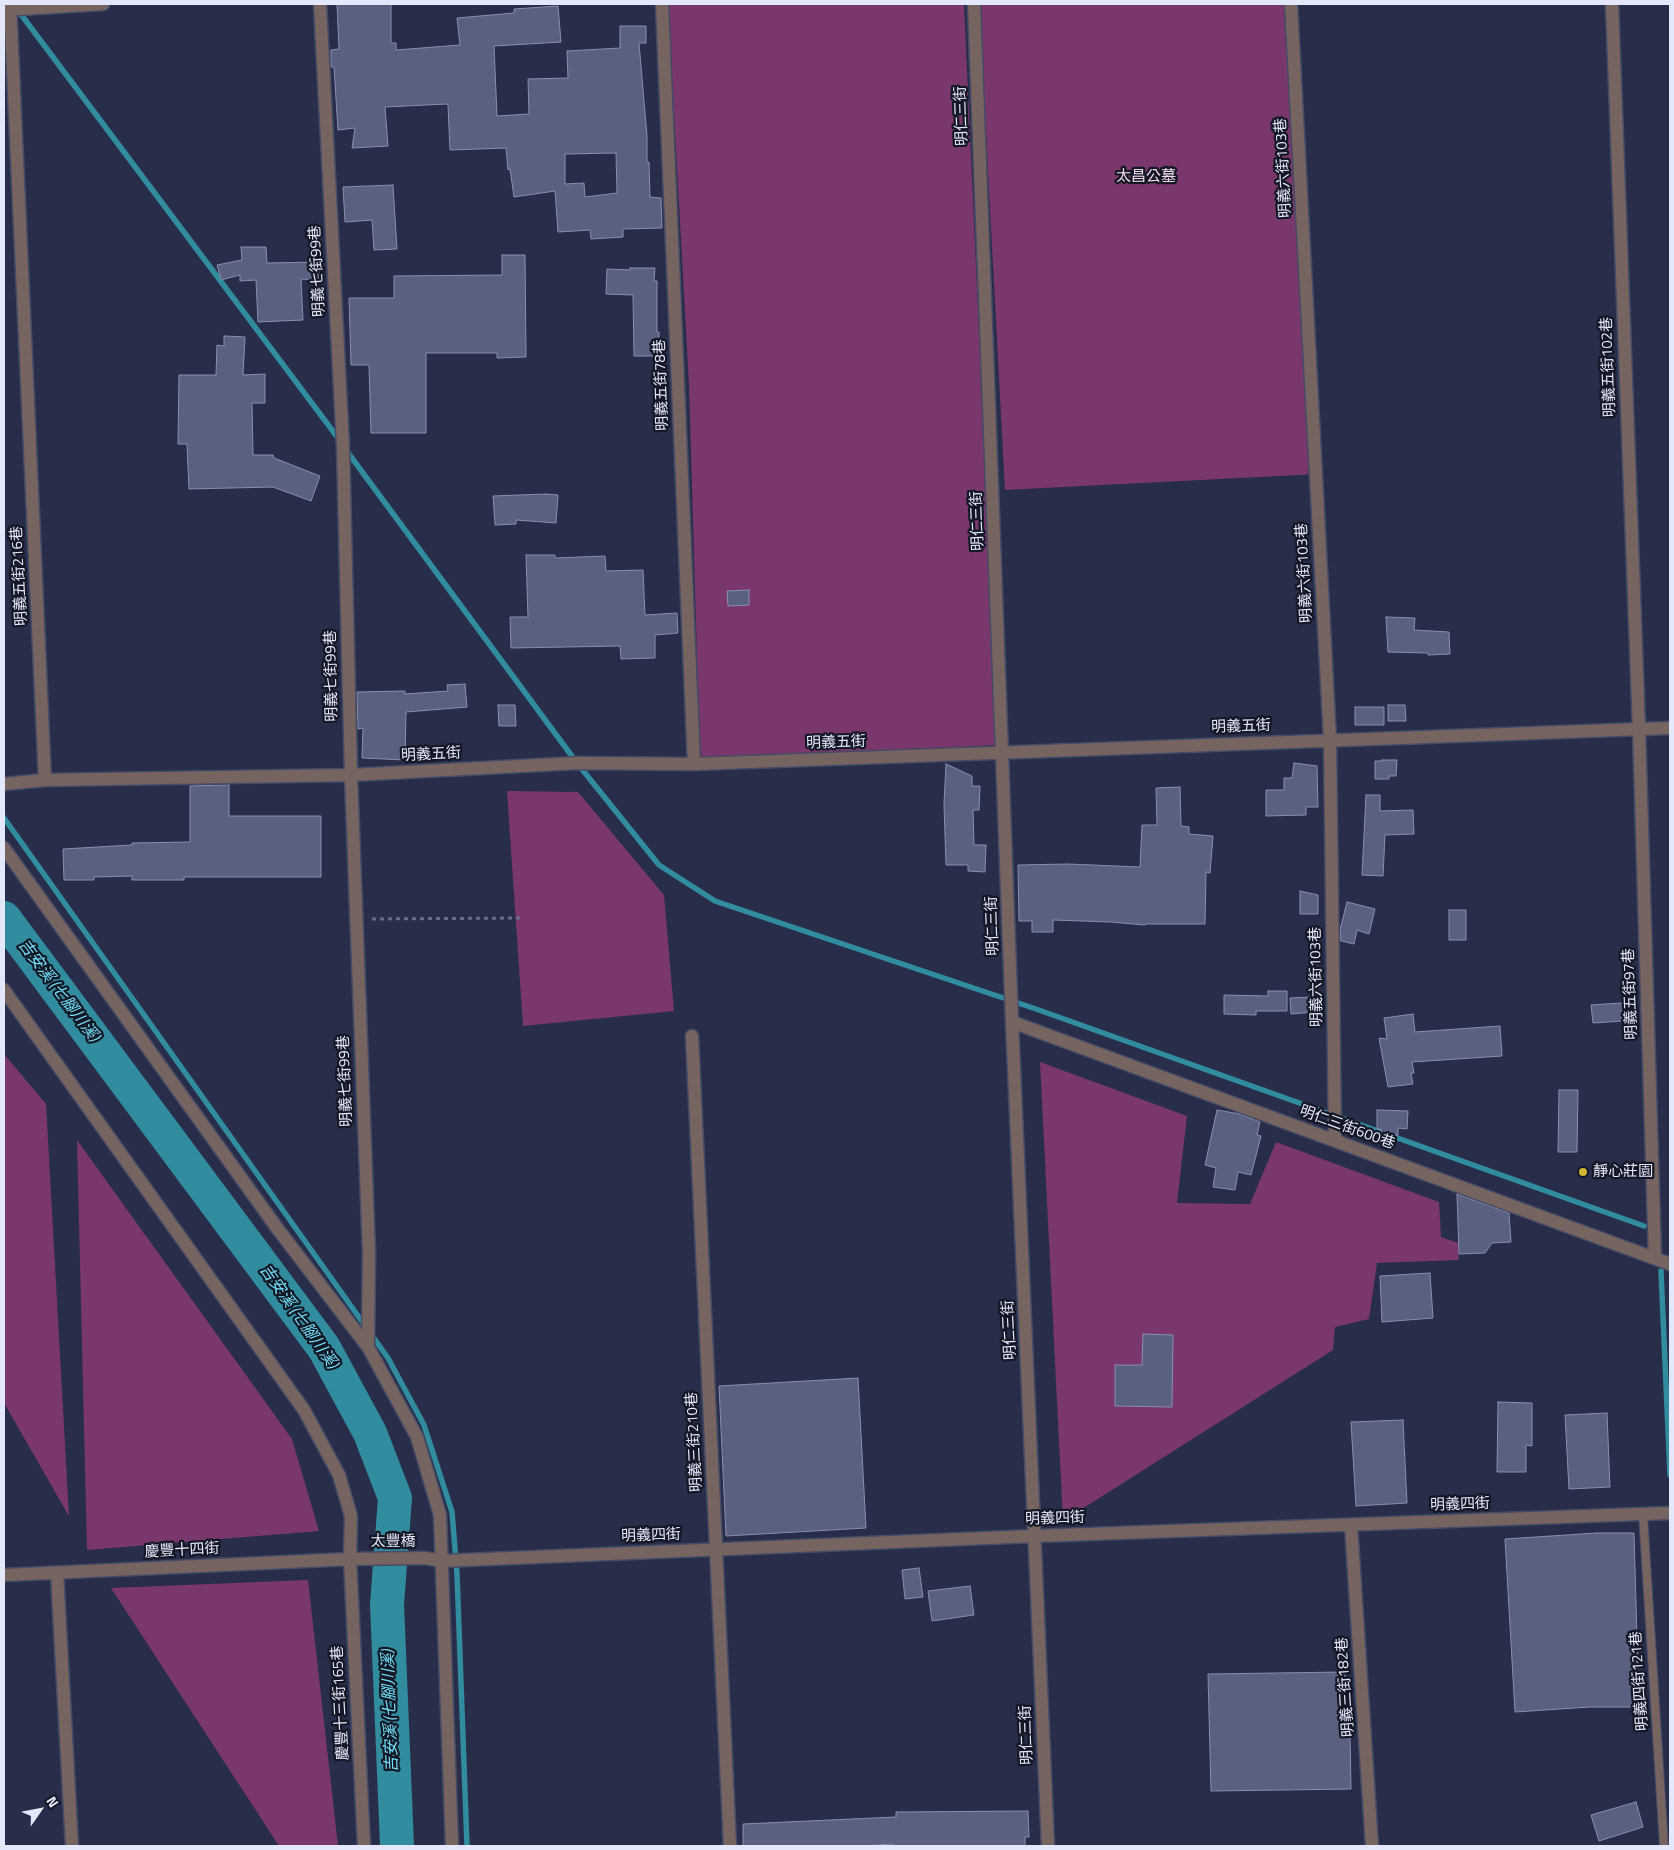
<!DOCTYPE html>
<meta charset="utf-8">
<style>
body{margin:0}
#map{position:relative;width:1674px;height:1850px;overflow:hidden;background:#282d4a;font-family:"Titillium Web",sans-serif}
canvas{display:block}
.frame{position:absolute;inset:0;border:5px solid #e4e8fb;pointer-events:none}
.north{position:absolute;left:15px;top:1785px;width:50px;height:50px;-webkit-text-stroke:4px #141724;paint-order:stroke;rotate:57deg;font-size:14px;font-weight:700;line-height:20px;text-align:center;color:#e4e8fb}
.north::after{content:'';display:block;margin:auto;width:18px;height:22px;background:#e4e8fb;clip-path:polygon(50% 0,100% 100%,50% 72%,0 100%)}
</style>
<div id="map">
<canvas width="1674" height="1850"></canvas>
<div class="frame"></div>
<div class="north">N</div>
</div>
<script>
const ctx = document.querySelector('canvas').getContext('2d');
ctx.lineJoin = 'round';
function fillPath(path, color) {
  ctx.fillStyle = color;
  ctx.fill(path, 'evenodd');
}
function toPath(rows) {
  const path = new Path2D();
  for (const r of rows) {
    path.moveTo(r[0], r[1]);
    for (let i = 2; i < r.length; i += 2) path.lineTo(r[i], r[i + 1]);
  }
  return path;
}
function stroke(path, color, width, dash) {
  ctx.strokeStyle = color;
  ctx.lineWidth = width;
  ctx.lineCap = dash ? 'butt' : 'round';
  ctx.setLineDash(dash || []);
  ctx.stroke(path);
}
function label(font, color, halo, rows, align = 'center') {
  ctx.font = font + ' "Titillium Web","Noto Sans TC",sans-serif';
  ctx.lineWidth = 4.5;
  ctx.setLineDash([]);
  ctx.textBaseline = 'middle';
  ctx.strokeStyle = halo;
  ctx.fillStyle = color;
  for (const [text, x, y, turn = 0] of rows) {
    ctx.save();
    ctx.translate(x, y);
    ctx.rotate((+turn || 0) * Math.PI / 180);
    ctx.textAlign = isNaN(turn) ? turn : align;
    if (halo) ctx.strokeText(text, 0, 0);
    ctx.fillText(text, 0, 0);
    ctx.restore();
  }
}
const green = toPath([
 [668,4,964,4,998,745,700,759,689,385],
 [979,4,1297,4,1318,474,1005,490],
 [507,791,578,792,664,895,674,1011,523,1026],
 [4,1054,46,1104,69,1516,4,1403],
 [1040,1062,1187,1116,1177,1203,1250,1204,1276,1142,1439,1202,1441,1237,1458,1243,1459,1260,1377,1263,1369,1319,1335,1327,1333,1350,1063,1521],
 [77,1140,292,1439,319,1531,87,1550],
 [308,1580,338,1846,279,1846,111,1588]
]);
const stream = toPath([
 [17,9,341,442],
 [346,450,577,763,659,865,715,901,1036,1009,1644,1226],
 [4,818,388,1358,424,1425,452,1512,457,1574,467,1846],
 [1661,1271,1670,1475]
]);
const river = toPath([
 [4,918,324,1348,370,1433,395,1498,387,1604,397,1846]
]);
const building = toPath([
 [337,4,391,4,391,43,396,43,396,50,460,45,457,18,514,13,514,9,558,6,561,42,494,46,497,116,529,114,528,79,568,78,567,51,620,48,620,26,646,26,646,43,639,43,647,136,647,162,649,162,650,197,661,198,662,228,623,229,623,237,591,239,590,230,558,232,555,191,514,197,510,169,508,170,506,148,450,150,448,105,447,104,385,107,388,146,352,148,355,128,338,130,334,67,331,67,331,50,339,49,337,4],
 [616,153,617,193,585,197,584,183,565,184,565,154,616,153],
 [393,185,397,249,374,250,372,220,345,222,343,187,393,185],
 [241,247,266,247,267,263,320,262,319,280,301,279,303,320,258,322,256,280,240,281,240,275,221,280,217,265,242,260,241,247],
 [502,255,525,255,526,357,497,358,497,353,426,353,426,433,371,433,369,365,351,365,349,298,394,298,394,276,502,275,502,255],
 [630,268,655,268,654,281,657,281,657,332,659,332,659,356,634,356,633,295,606,294,607,269,630,270,630,268],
 [224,336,245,337,243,375,265,374,265,403,252,403,253,455,273,455,274,458,320,476,311,501,273,487,189,489,187,444,178,444,179,375,216,375,217,345,224,346,224,336],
 [545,494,558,495,556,523,516,520,516,524,495,525,493,496,545,494],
 [526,555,555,555,555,558,605,556,606,571,643,570,645,615,677,613,678,633,655,635,655,658,621,659,620,646,511,648,510,617,528,617,526,555],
 [749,590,749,605,728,606,727,591,749,590],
 [1386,617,1415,618,1414,630,1449,632,1450,654,1428,655,1428,653,1388,652,1386,617],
 [465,684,467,707,406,712,405,760,362,758,363,728,358,729,357,692,405,691,405,694,448,691,447,685,465,684],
 [498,705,515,705,516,726,499,726,498,705],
 [1388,705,1405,705,1406,721,1388,721,1388,705],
 [1355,707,1384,707,1384,725,1355,725,1355,707],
 [1382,760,1397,760,1396,776,1389,776,1389,779,1375,779,1375,761,1382,761,1382,760],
 [1294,763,1317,766,1318,807,1306,807,1306,815,1266,816,1266,790,1284,790,1284,778,1292,778,1294,763],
 [946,764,972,776,972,786,980,786,979,810,973,810,974,845,986,845,985,872,968,871,968,865,946,865,944,804,946,764],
 [229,785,229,816,321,816,321,877,184,877,184,880,132,880,132,876,94,877,94,880,64,880,63,849,132,845,132,843,190,842,190,786,229,785],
 [1180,787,1181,826,1189,827,1189,834,1213,836,1210,873,1206,872,1205,924,1146,924,1145,925,1111,922,1053,920,1053,932,1032,932,1032,921,1019,921,1018,865,1068,864,1140,867,1142,825,1157,825,1156,788,1180,787],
 [1366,795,1380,795,1380,811,1413,810,1414,834,1385,835,1383,876,1362,875,1366,795],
 [1300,891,1318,895,1318,914,1300,914,1300,891],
 [1347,902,1375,909,1369,934,1357,930,1354,944,1341,941,1340,930,1347,902],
 [1449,910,1466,910,1466,940,1449,940,1449,910],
 [1268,991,1287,991,1287,1011,1256,1011,1256,1015,1224,1014,1224,995,1268,996,1268,991],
 [1314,997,1315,1012,1291,1014,1290,998,1314,997],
 [1622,1003,1623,1021,1593,1023,1591,1005,1622,1003],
 [1413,1014,1415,1032,1500,1026,1502,1056,1412,1062,1414,1073,1411,1073,1413,1084,1388,1087,1379,1038,1387,1039,1384,1018,1413,1014],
 [1559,1090,1578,1090,1577,1152,1558,1152,1559,1090],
 [1217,1110,1240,1114,1260,1122,1257,1135,1261,1136,1251,1175,1238,1172,1235,1190,1213,1187,1216,1168,1205,1165,1217,1110],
 [1377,1110,1408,1111,1407,1129,1398,1128,1398,1135,1381,1134,1381,1129,1377,1129,1377,1110],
 [1457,1194,1509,1213,1511,1242,1492,1243,1485,1253,1459,1254,1457,1194],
 [1430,1273,1433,1318,1382,1322,1380,1276,1430,1273],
 [1143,1334,1173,1335,1172,1407,1115,1406,1115,1365,1142,1365,1143,1334],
 [858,1378,866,1528,726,1536,719,1386,858,1378],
 [1498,1402,1532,1403,1532,1446,1526,1445,1526,1472,1497,1472,1498,1402],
 [1607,1413,1610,1487,1569,1489,1565,1415,1607,1413],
 [1403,1420,1407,1503,1356,1506,1351,1422,1403,1420],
 [1597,1533,1634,1533,1639,1707,1590,1707,1515,1712,1505,1539,1597,1533],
 [919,1568,923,1597,905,1599,902,1570,919,1568],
 [970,1586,974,1615,932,1621,928,1591,970,1586],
 [1345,1672,1346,1700,1339,1700,1340,1731,1350,1731,1351,1789,1211,1791,1208,1674,1345,1672],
 [1636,1802,1643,1827,1599,1841,1591,1815,1636,1802],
 [1028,1811,1029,1837,1025,1837,1025,1846,893,1846,893,1844,862,1846,743,1846,743,1824,896,1817,896,1812,1028,1811]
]);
const path = toPath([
 [372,919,521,918]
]);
const service = toPath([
 [1643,1514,1664,1846]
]);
const minor = toPath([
 [10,4,45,780],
 [320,4,343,446,351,775,369,1252,368,1347],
 [662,4,694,764],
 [974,4,1012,1022,1048,1846],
 [1291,4,1330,740,1335,1140],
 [1612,4,1639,729,1655,1258],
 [4,10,103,4],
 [4,784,45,780,351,775,577,763,694,764,1670,728],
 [4,848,277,1228,368,1347,417,1437,440,1515,452,1846],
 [4,990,304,1410,339,1475,351,1516,350,1559,364,1846],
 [1012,1022,1670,1264],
 [692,1036,730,1846],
 [1351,1525,1372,1846],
 [57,1573,72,1846],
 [4,1575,350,1559,425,1558,441,1561,1035,1536,1670,1513]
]);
const markers = [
 [1583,1172,5,"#d3b635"]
];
const streetNames = [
 ["明仁三街",962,116,-92],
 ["明義六街103巷",1284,168,-93],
 ["明義七街99巷",318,271,-93],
 ["明義五街102巷",1609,367,-92],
 ["明義五街78巷",662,385,-92],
 ["明仁三街",978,521,-92],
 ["明義六街103巷",1305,573,-93],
 ["明義五街216巷",20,576,-93],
 ["明義七街99巷",332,676,-91],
 ["明義五街",1241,727,-2],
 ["明義五街",836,743,-2],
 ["明義五街",431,755,-3],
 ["明仁三街",993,926,-92],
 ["明義六街103巷",1317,977,-91],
 ["明義五街97巷",1631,994,-92],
 ["明義七街99巷",346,1081,-92],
 ["明仁三街600巷",1347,1128,20],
 ["明仁三街",1010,1330,-93],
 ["明義三街210巷",695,1442,-93],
 ["明義四街",1460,1505,-2],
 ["明義四街",1055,1519,-2],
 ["明義四街",651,1536,-2],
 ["太豐橋",393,1542],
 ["慶豐十四街",182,1551,-3],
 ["明義四街121巷",1640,1681,-94],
 ["明義三街182巷",1346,1687,-94],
 ["慶豐十三街165巷",341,1703,-93],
 ["明仁三街",1027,1735,-92]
];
const parkNames = [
 ["太昌公墓",1146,177]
];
const poiNames = [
 ["靜心莊園",1593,1172]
];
const waterNames = [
 ["吉安溪 (七腳川溪)",58,991,53],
 ["吉安溪 (七腳川溪)",298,1317,55],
 ["吉安溪 (七腳川溪)",391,1711,-92]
];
fillPath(green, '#7a376c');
stroke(stream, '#318ca0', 5.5);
stroke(river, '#318ca0', 34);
fillPath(building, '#5a6080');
stroke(building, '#888fb1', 1);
stroke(service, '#464b66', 10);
stroke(minor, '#464b66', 15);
stroke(path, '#696e88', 3, [4, 4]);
stroke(service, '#766460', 8);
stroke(minor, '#766460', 12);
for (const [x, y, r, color] of markers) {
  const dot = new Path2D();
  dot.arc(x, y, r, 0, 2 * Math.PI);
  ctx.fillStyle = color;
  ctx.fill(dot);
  stroke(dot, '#141724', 2);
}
label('15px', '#e4e8fb', '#141724', streetNames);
label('15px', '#f4dcee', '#141724', parkNames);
label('15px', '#e4e8fb', '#141724', poiNames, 'left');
label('italic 16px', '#72e0fb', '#141724', waterNames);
</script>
